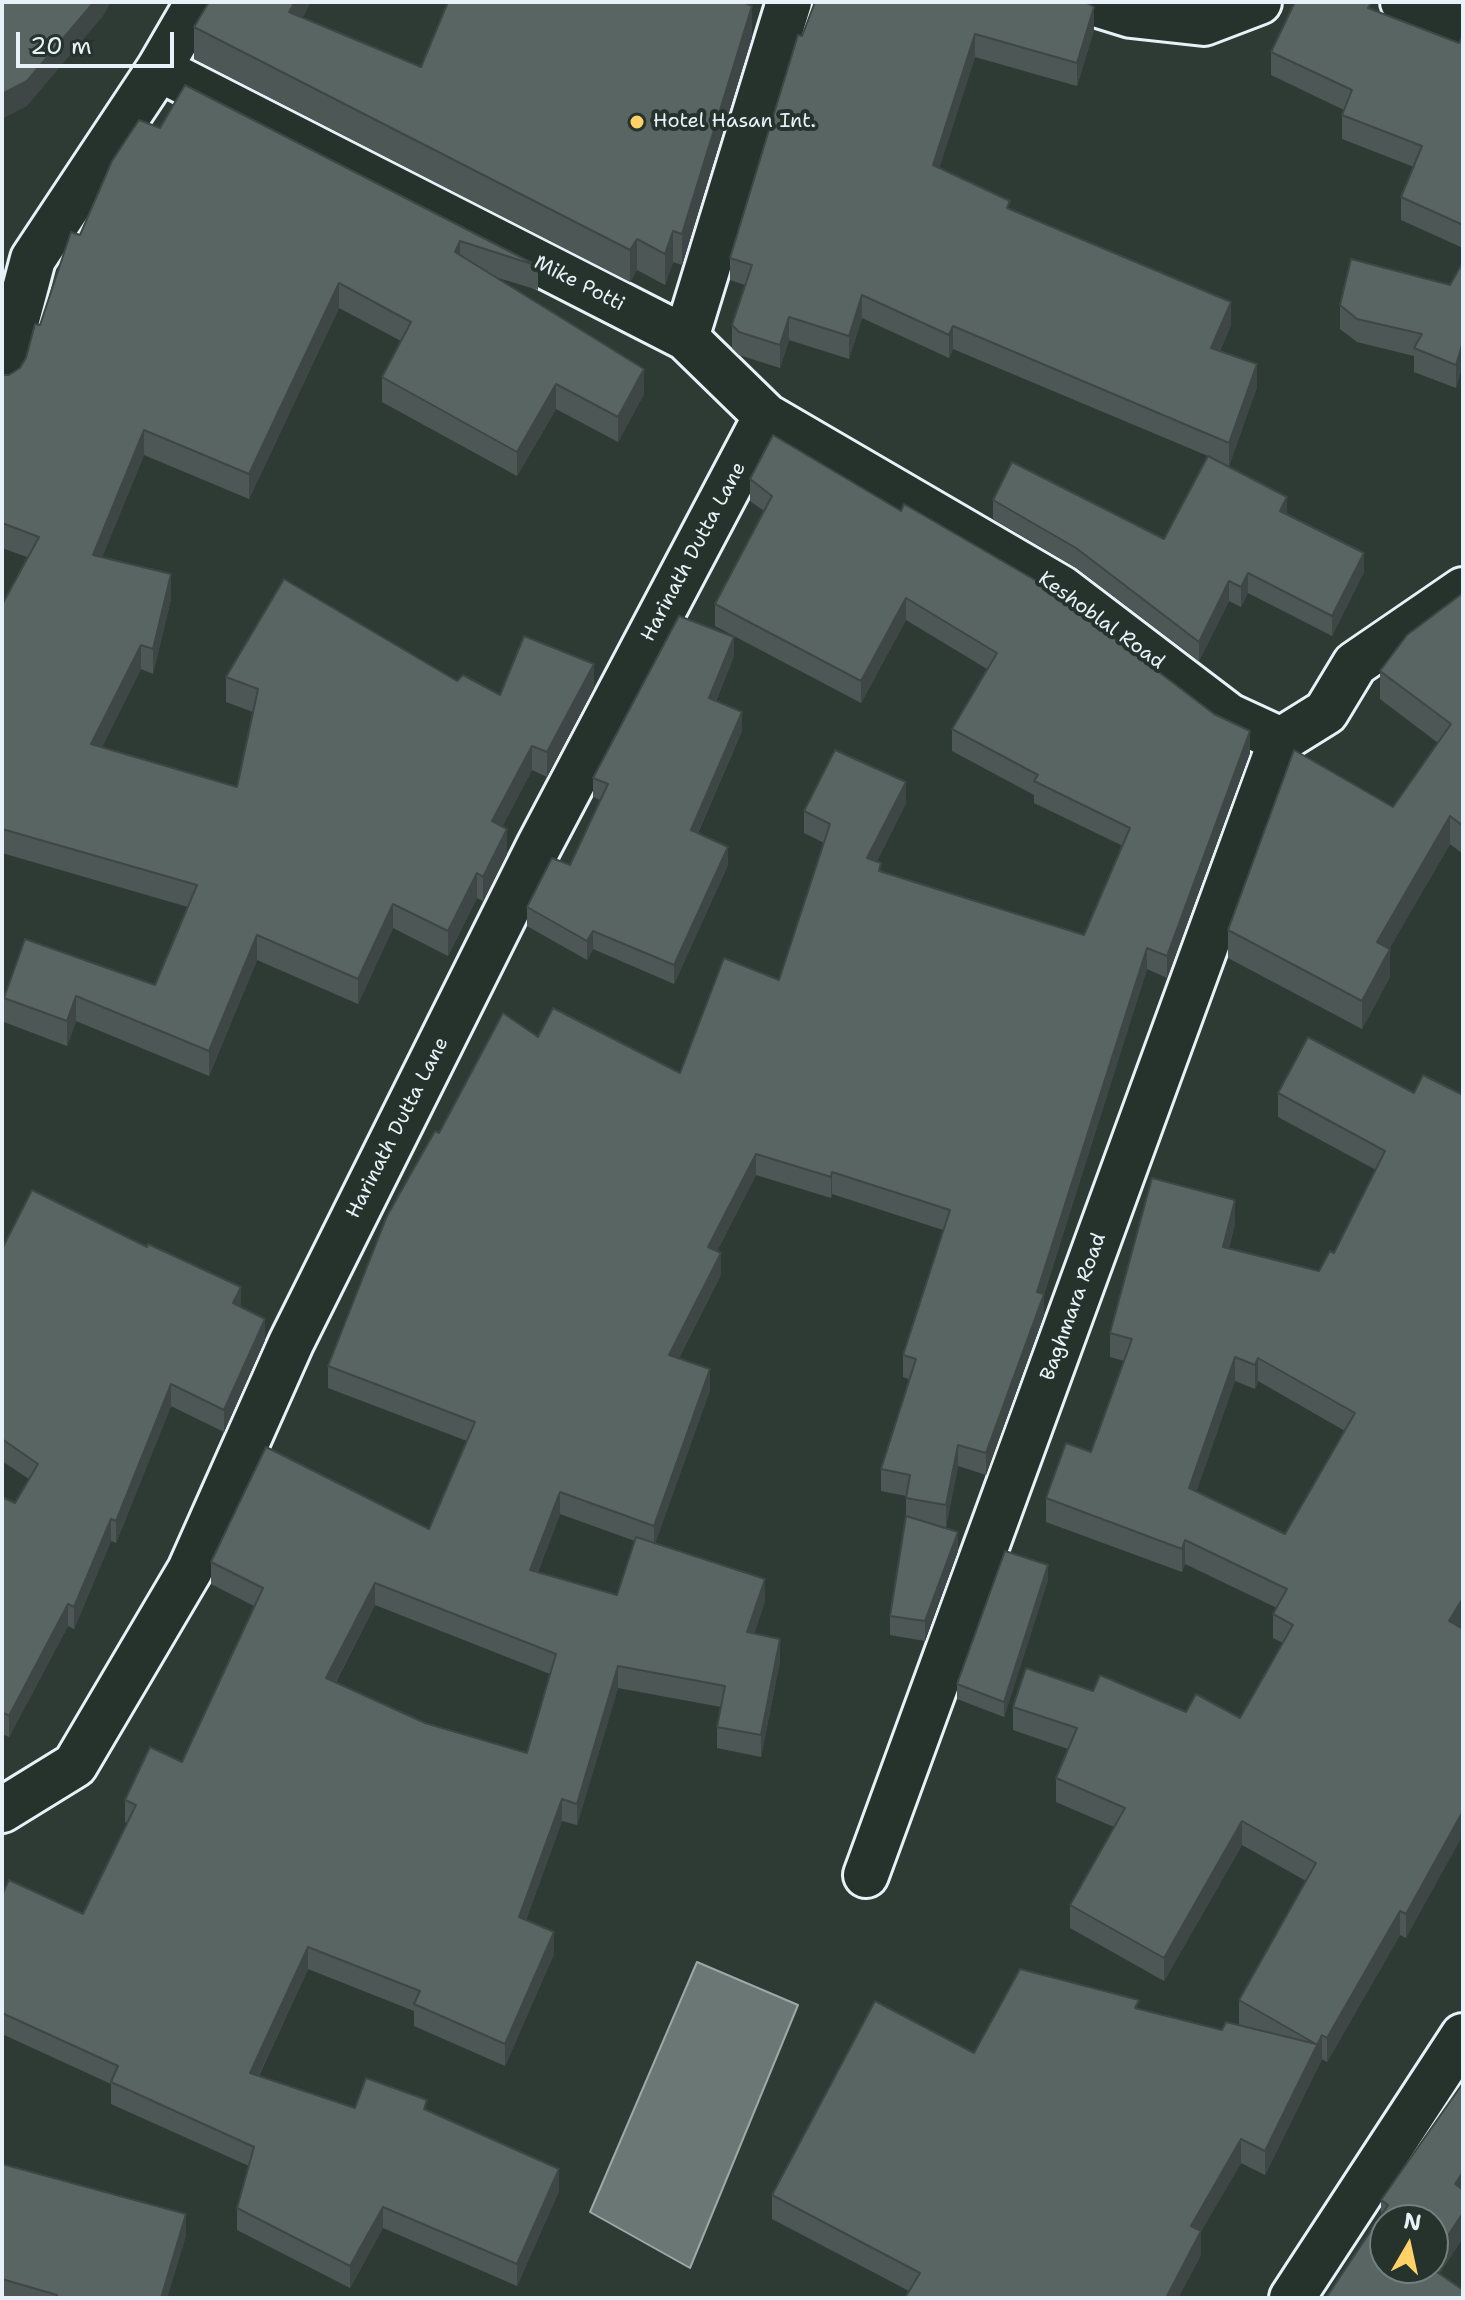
<!DOCTYPE html>
<style>
body{margin:0}
#map{position:relative;width:1465px;height:2300px;overflow:hidden;background:#2e3b35;font-family:"Shantell Sans",sans-serif}
canvas{display:block}
.frame{position:absolute;inset:0;border:4px solid #e8f1f8;pointer-events:none}
.north{position:absolute;left:1369px;top:2204px;width:80px;height:80px;box-sizing:border-box;background:#26332d;border:2px solid #747f7e;border-radius:50%;rotate:9deg;font-size:22px;font-weight:700;line-height:32px;text-align:center;color:#e8f1f8}
.north::after{content:'';display:block;margin:auto;width:28px;height:36px;background:#ffd166;clip-path:polygon(50% 0,100% 100%,50% 72%,0 100%)}
.scale{position:absolute;left:16px;top:32px;width:158px;height:36px;box-sizing:border-box;border:4px solid #e8f1f8;border-top:0;padding-left:10px;font-size:24px;line-height:28px;white-space:nowrap;color:#e8f1f8;-webkit-text-stroke:6px #26332d;paint-order:stroke}
</style>
<div id="map">
<canvas width="1465" height="2300"></canvas>
<div class="frame"></div>
<div class="north">N</div>
<div class="scale">20 m</div>
</div>
<script>
const ctx = document.querySelector('canvas').getContext('2d');
ctx.lineJoin = 'round';
function fillPath(path, color) {
  ctx.fillStyle = color;
  ctx.fill(path, 'evenodd');
}
function toPath(rows) {
  const path = new Path2D();
  for (const r of rows) {
    path.moveTo(r[0], r[1]);
    for (let i = 2; i < r.length; i += 2) path.lineTo(r[i], r[i + 1]);
  }
  return path;
}
function stroke(path, color, width, dash) {
  ctx.strokeStyle = color;
  ctx.lineWidth = width;
  ctx.lineCap = dash ? 'butt' : 'round';
  ctx.setLineDash(dash || []);
  ctx.stroke(path);
}
function label(font, color, halo, rows, align = 'center') {
  ctx.font = font + ' "Shantell Sans",sans-serif';
  ctx.lineWidth = 8;
  ctx.setLineDash([]);
  ctx.textBaseline = 'middle';
  ctx.strokeStyle = halo;
  ctx.fillStyle = color;
  for (const [text, x, y, turn = 0] of rows) {
    ctx.save();
    ctx.translate(x, y);
    ctx.rotate((+turn || 0) * Math.PI / 180);
    ctx.textAlign = isNaN(turn) ? turn : align;
    if (halo) ctx.strokeText(text, 0, 0);
    ctx.fillText(text, 0, 0);
    ctx.restore();
  }
}
const water = toPath([
 [697,1962,798,2005,690,2268,590,2212,697,1962]
]);
const minor = toPath([
 [1089,2,1131,15,1204,23,1259,2],
 [1403,2,1463,26],
 [159,69,686,338,766,416,1061,588,1229,716,1281,740,1326,712,1355,664,1463,590],
 [686,338,789,2],
 [2,376,33,259,159,69,198,2],
 [2,1810,75,1765,190,1570,291,1343,539,846,766,416],
 [866,1875,1281,740],
 [1292,2298,1463,2036]
]);
const wall = toPath([
 [1371,9,1459,43,1463,35,1463,248,1401,220,1401,197,1414,167,1342,139,1342,115,1344,110,1271,75,1271,52],
 [303,18,421,67,752,37,682,265,673,262,665,285,637,270,630,282,194,59,194,27],
 [1094,30,1077,86,975,57,939,168,1010,209,1231,325,1220,351,1257,387,1229,466,1209,457,1364,572,1332,636,1248,593,1241,607,1229,601,1199,661,1076,568,993,519,993,500,1164,539,1208,456,953,349,949,358,862,318,849,359,789,340,780,368,739,355,732,348,732,325,745,285,730,280,730,258,802,36],
 [160,128,538,266,538,290,495,277,644,394,618,442,556,409,517,476,382,402,382,377,401,341,339,308,249,499,144,455,102,557,171,599,153,674,141,669,102,747,237,787,253,712,226,702,226,677,457,681,500,695,594,688,547,777,532,770,502,827,507,854,483,901,477,898,448,956,393,928,358,1004,257,960,209,1076,76,1021,67,1046,4,1022,4,998,155,985,188,907,2,853,2,605,27,557,2,548,2,375,9,375,20,368,26,358,80,235],
 [1463,262,1463,365,1456,388,1414,372,1414,356,1357,342,1340,329,1340,305,1450,285],
 [750,479,1250,753,1167,978,1147,969,1044,1294,1044,1315,986,1475,958,1466,946,1527,940,1526,958,1551,925,1641,890,1635,890,1616,906,1516,906,1496,881,1491,881,1469,909,1379,903,1377,903,1355,943,1230,832,1194,831,1198,756,1175,717,1251,721,1275,679,1358,710,1390,655,1543,765,1601,754,1634,780,1661,761,1757,717,1748,717,1727,721,1707,618,1688,577,1825,562,1821,526,1920,554,1954,505,2066,414,2026,414,2011,308,1969,259,2076,355,2108,427,2111,559,2191,517,2286,383,2228,350,2288,237,2230,237,2208,249,2166,111,2104,111,2084,2,2034,2,1895,83,1914,127,1823,125,1822,125,1800,182,1762,254,1606,211,1584,211,1562,429,1529,467,1441,328,1388,328,1366,439,1133,538,1037,680,1073,779,980,824,843,804,833,804,811,906,803,877,861,881,871,1084,935,1123,846,1034,803,1034,795,952,751,952,729,987,669,906,620,861,703,715,626,715,604,764,511,750,501],
 [560,1514,635,1541,617,1595,538,1572],
 [375,1605,550,1674,527,1753,425,1723,336,1682],
 [1463,593,1463,854,1450,844,1389,949,1390,977,1362,1029,1228,958,1228,930,1393,807,1438,743,1380,699,1380,671],
 [734,656,716,701,742,731,698,833,728,865,674,984,593,949,587,960,527,926,527,907,570,865,600,800,593,797,593,778],
 [1278,1093,1414,1093,1463,1095,1463,1621,1460,1627,1406,1938,1400,1935,1327,2062,1322,2059,1265,2175,1241,2163,1201,2231,1201,2255,1178,2298,905,2298,909,2291,772,2219,772,2195,974,2053,1139,2009,1222,2030,1241,2025,1239,2024,1239,2000,1306,1881,1242,1845,1164,1981,1070,1928,1070,1905,1114,1827,1056,1802,1056,1778,1068,1749,1013,1730,1013,1707,1093,1691,1186,1712,1240,1718,1283,1643,1273,1638,1273,1614,1277,1608,1185,1564,1182,1572,1046,1522,1046,1498,1091,1452,1124,1361,1110,1357,1110,1333,1235,1224,1229,1248,1319,1271,1334,1253,1376,1170,1278,1117],
 [1235,1381,1255,1389,1258,1381,1345,1431,1285,1534,1196,1492],
 [2,1249,241,1306,265,1340,224,1432,171,1406,116,1543,111,1541,74,1629,68,1626,9,1737,2,1734,2,1497,15,1503,29,1479,2,1461],
 [1048,1580,1004,1717,957,1699,957,1684],
 [1463,2083,1463,2238,1439,2274,1463,2298,1381,2216,1381,2200],
 [2,2164,186,2235,167,2298,2,2298]
]);
const shadedWall = toPath([
 [94,2,111,2,103,16,27,106,2,119,2,94],
 [295,2,311,2,289,44,289,12],
 [752,6,752,37,682,265,682,234],
 [1094,7,1094,30,1077,86,1077,63],
 [975,34,975,57,933,188,933,165],
 [673,231,673,262,665,285,665,254],
 [637,239,637,270,630,282,630,250],
 [460,241,460,266,455,252],
 [339,283,339,308,249,499,249,474],
 [862,295,862,318,849,359,849,336],
 [1231,302,1231,325,1211,371,1211,348],
 [789,317,789,340,780,368,780,345],
 [953,326,953,349,949,358,949,335],
 [1463,342,1463,365,1456,388,1456,365],
 [1257,364,1257,387,1229,466,1229,443],
 [644,369,644,394,618,442,618,417],
 [556,384,556,409,517,476,517,452],
 [144,430,144,455,93,580,93,555],
 [1287,497,1287,517,1280,511],
 [1364,553,1364,572,1332,636,1332,616],
 [1248,573,1248,593,1241,607,1241,587],
 [171,574,171,599,153,674,153,649],
 [1229,581,1229,601,1199,661,1199,642],
 [906,598,906,620,861,703,861,681],
 [734,637,734,656,709,717,709,698],
 [141,645,141,669,91,769,91,744],
 [594,664,594,688,547,777,547,752],
 [742,712,742,731,691,848,691,830],
 [1250,731,1250,753,1167,978,1167,956],
 [532,746,532,770,492,846,492,821],
 [906,782,906,803,867,880,867,858],
 [1450,816,1450,844,1377,970,1377,942],
 [507,829,507,854,483,901,483,877],
 [728,847,728,865,674,984,674,965],
 [477,873,477,898,448,956,448,931],
 [393,904,393,928,358,1004,358,979],
 [593,931,593,949,587,960,587,941],
 [257,935,257,960,209,1076,209,1051],
 [1147,948,1147,969,1042,1299,1044,1294,1044,1315,986,1475,986,1453],
 [1390,949,1390,977,1362,1029,1362,1001],
 [76,996,76,1021,67,1046,67,1021],
 [756,1154,756,1175,708,1268,708,1247],
 [832,1172,832,1194,831,1198,831,1177],
 [1235,1200,1235,1224,1223,1270,1223,1247],
 [721,1253,721,1275,669,1377,669,1355],
 [241,1287,241,1309,233,1303],
 [265,1319,265,1340,224,1432,224,1410],
 [1235,1357,1235,1381,1189,1512,1189,1488],
 [1258,1358,1258,1381,1255,1389,1255,1365],
 [710,1369,710,1390,654,1547,654,1526],
 [171,1384,171,1406,116,1543,116,1521],
 [958,1445,958,1466,946,1527,946,1505],
 [560,1492,560,1514,530,1592,530,1570],
 [111,1519,111,1541,74,1629,74,1607],
 [958,1532,958,1551,925,1641,925,1621],
 [1185,1540,1185,1564,1182,1572,1182,1549],
 [1048,1565,1048,1580,1004,1717,1004,1702],
 [765,1579,765,1601,747,1654,747,1632],
 [375,1583,375,1605,326,1700,326,1678],
 [1463,1598,1463,1621,1449,1645,1449,1621],
 [68,1604,68,1626,9,1737,9,1716],
 [780,1639,780,1661,761,1757,761,1735],
 [618,1666,618,1688,577,1825,577,1804],
 [562,1799,562,1821,519,1939,519,1917],
 [1463,1811,1463,1835,1406,1938,1406,1914],
 [1242,1821,1242,1845,1164,1981,1164,1958],
 [1400,1911,1400,1935,1327,2062,1327,2038],
 [554,1932,554,1954,505,2066,505,2044],
 [308,1947,308,1969,250,2094,250,2073],
 [1322,2035,1322,2059,1265,2175,1265,2151],
 [1241,2139,1241,2163,1191,2249,1191,2226],
 [559,2169,559,2191,517,2286,517,2264],
 [1463,2172,1463,2197,1455,2184],
 [383,2207,383,2228,350,2288,350,2266],
 [1463,2213,1463,2238,1428,2291,1428,2268,1433,2268,1433,2258],
 [186,2214,186,2235,167,2298,161,2298],
 [1201,2231,1201,2255,1178,2298,1166,2298]
]);
const building = toPath([
 [2,2,94,2,27,81,2,94,2,2],
 [209,2,295,2,289,12,421,67,448,2,743,2,752,6,682,234,673,231,665,254,637,239,630,250,194,27,209,2],
 [815,2,1085,2,1094,7,1077,63,975,34,933,165,1010,201,1007,208,1231,302,1211,348,1257,364,1229,443,953,326,949,335,862,295,849,336,789,317,780,345,739,332,732,325,752,265,730,258,798,35,802,36,815,2],
 [1295,2,1369,2,1371,3,1368,8,1459,43,1463,35,1463,225,1401,197,1422,146,1342,115,1352,90,1271,52,1295,2],
 [185,85,538,266,460,241,455,252,644,369,618,417,556,384,517,452,382,377,411,322,339,283,249,474,144,430,93,555,171,574,153,649,141,645,91,744,237,787,258,689,226,677,284,579,457,681,463,675,500,695,524,636,594,664,547,752,532,746,492,821,507,829,483,877,477,873,448,931,393,904,358,979,257,935,209,1051,76,996,67,1021,4,998,25,939,155,985,197,885,2,829,2,605,39,537,2,523,2,375,9,375,20,368,26,358,35,324,40,325,71,232,80,235,112,161,139,120,160,128,185,85],
 [1351,259,1450,285,1463,262,1463,342,1456,365,1414,348,1422,334,1357,319,1340,305,1351,259],
 [773,435,901,511,904,504,1047,587,1214,714,1250,731,1167,956,1147,948,1037,1292,1044,1294,986,1453,958,1445,946,1505,906,1498,910,1475,881,1469,916,1359,903,1355,950,1210,832,1172,831,1177,756,1154,708,1247,721,1253,669,1355,710,1369,654,1526,560,1492,530,1570,617,1595,636,1537,765,1579,747,1632,780,1639,761,1735,717,1727,725,1686,618,1666,577,1804,562,1799,519,1917,554,1932,505,2044,414,2004,420,1991,308,1947,250,2073,355,2108,366,2078,427,2100,424,2109,559,2169,517,2264,383,2207,350,2266,237,2208,254,2147,111,2082,118,2066,2,2013,2,1895,9,1880,83,1914,136,1805,125,1800,150,1747,182,1762,263,1588,211,1562,266,1447,429,1529,475,1422,328,1366,387,1216,435,1131,439,1133,503,1013,538,1037,553,1008,680,1073,724,958,779,980,830,824,804,811,835,750,906,782,867,858,881,863,879,871,1084,935,1130,828,1034,781,1038,775,952,729,997,653,906,598,861,681,715,604,772,496,750,479,773,435],
 [375,1583,556,1654,527,1753,425,1723,326,1678,375,1583],
 [1208,456,1287,497,1280,511,1364,553,1332,616,1248,573,1241,587,1229,581,1199,642,1076,548,993,500,1012,462,1164,539,1208,456],
 [1463,593,1463,826,1450,816,1377,942,1390,949,1362,1001,1228,930,1294,750,1393,807,1451,724,1380,671,1407,635,1463,593],
 [679,616,734,637,709,698,742,712,691,830,728,847,674,965,593,931,587,941,527,907,552,858,570,865,608,784,593,778,679,616],
 [1308,1037,1414,1093,1423,1075,1463,1095,1463,1598,1449,1621,1463,1629,1463,1811,1406,1914,1400,1911,1327,2038,1322,2035,1265,2151,1241,2139,1191,2226,1201,2231,1166,2298,905,2298,920,2273,772,2195,875,2001,974,2053,1020,1969,1139,2000,1135,2008,1222,2030,1226,2022,1316,2044,1239,2000,1316,1863,1242,1821,1164,1958,1070,1905,1125,1808,1056,1778,1077,1728,1013,1707,1026,1668,1093,1691,1100,1675,1186,1712,1196,1694,1240,1718,1293,1625,1273,1614,1287,1589,1185,1540,1182,1549,1046,1498,1066,1443,1091,1452,1132,1339,1110,1333,1152,1178,1235,1200,1223,1247,1319,1271,1330,1251,1334,1253,1385,1151,1278,1093,1308,1037],
 [1235,1357,1255,1365,1258,1358,1355,1413,1285,1534,1189,1488,1235,1357],
 [32,1190,147,1247,148,1244,241,1287,233,1303,265,1319,224,1410,171,1384,116,1521,111,1519,74,1607,68,1604,9,1716,2,1712,2,1497,15,1503,38,1464,2,1439,2,1249,32,1190],
 [906,1516,958,1532,925,1621,890,1616,906,1516],
 [1005,1551,1048,1565,1004,1702,957,1684,1005,1551],
 [1463,2083,1463,2172,1455,2184,1463,2190,1463,2213,1433,2258,1433,2220,1385,2220,1385,2268,1431,2268,1463,2290,1463,2298,1326,2298,1388,2205,1381,2200,1463,2083],
 [2,2164,186,2214,161,2298,57,2298,57,2295,2,2279,2,2164]
]);
const markers = [
 [637,122,8,"#ffd166"]
];
const poiNames = [
 ["Hotel Hasan Int.",653,122]
];
const streetNames = [
 ["Mike Potti",579,284,27],
 ["Harinath Dutta Lane",694,552,-62],
 ["Keshoblal Road",1101,621,36],
 ["Harinath Dutta Lane",398,1128,-63],
 ["Baghmara Road",1074,1307,-70]
];
fillPath(water, '#6b7775');
stroke(water, '#9da8a9', 2);
stroke(minor, '#e8f1f8', 50);
stroke(minor, '#26332d', 44);
fillPath(wall, '#4d5755');
fillPath(shadedWall, '#3e4745');
fillPath(building, '#596563');
stroke(building, '#3e4745', 2);
for (const [x, y, r, color] of markers) {
  const dot = new Path2D();
  dot.arc(x, y, r, 0, 2 * Math.PI);
  ctx.fillStyle = color;
  ctx.fill(dot);
  stroke(dot, '#26332d', 3);
}
label('20px', '#e8f1f8', '#26332d', poiNames, 'left');
label('20px', '#e8f1f8', '#26332d', streetNames);
</script>
